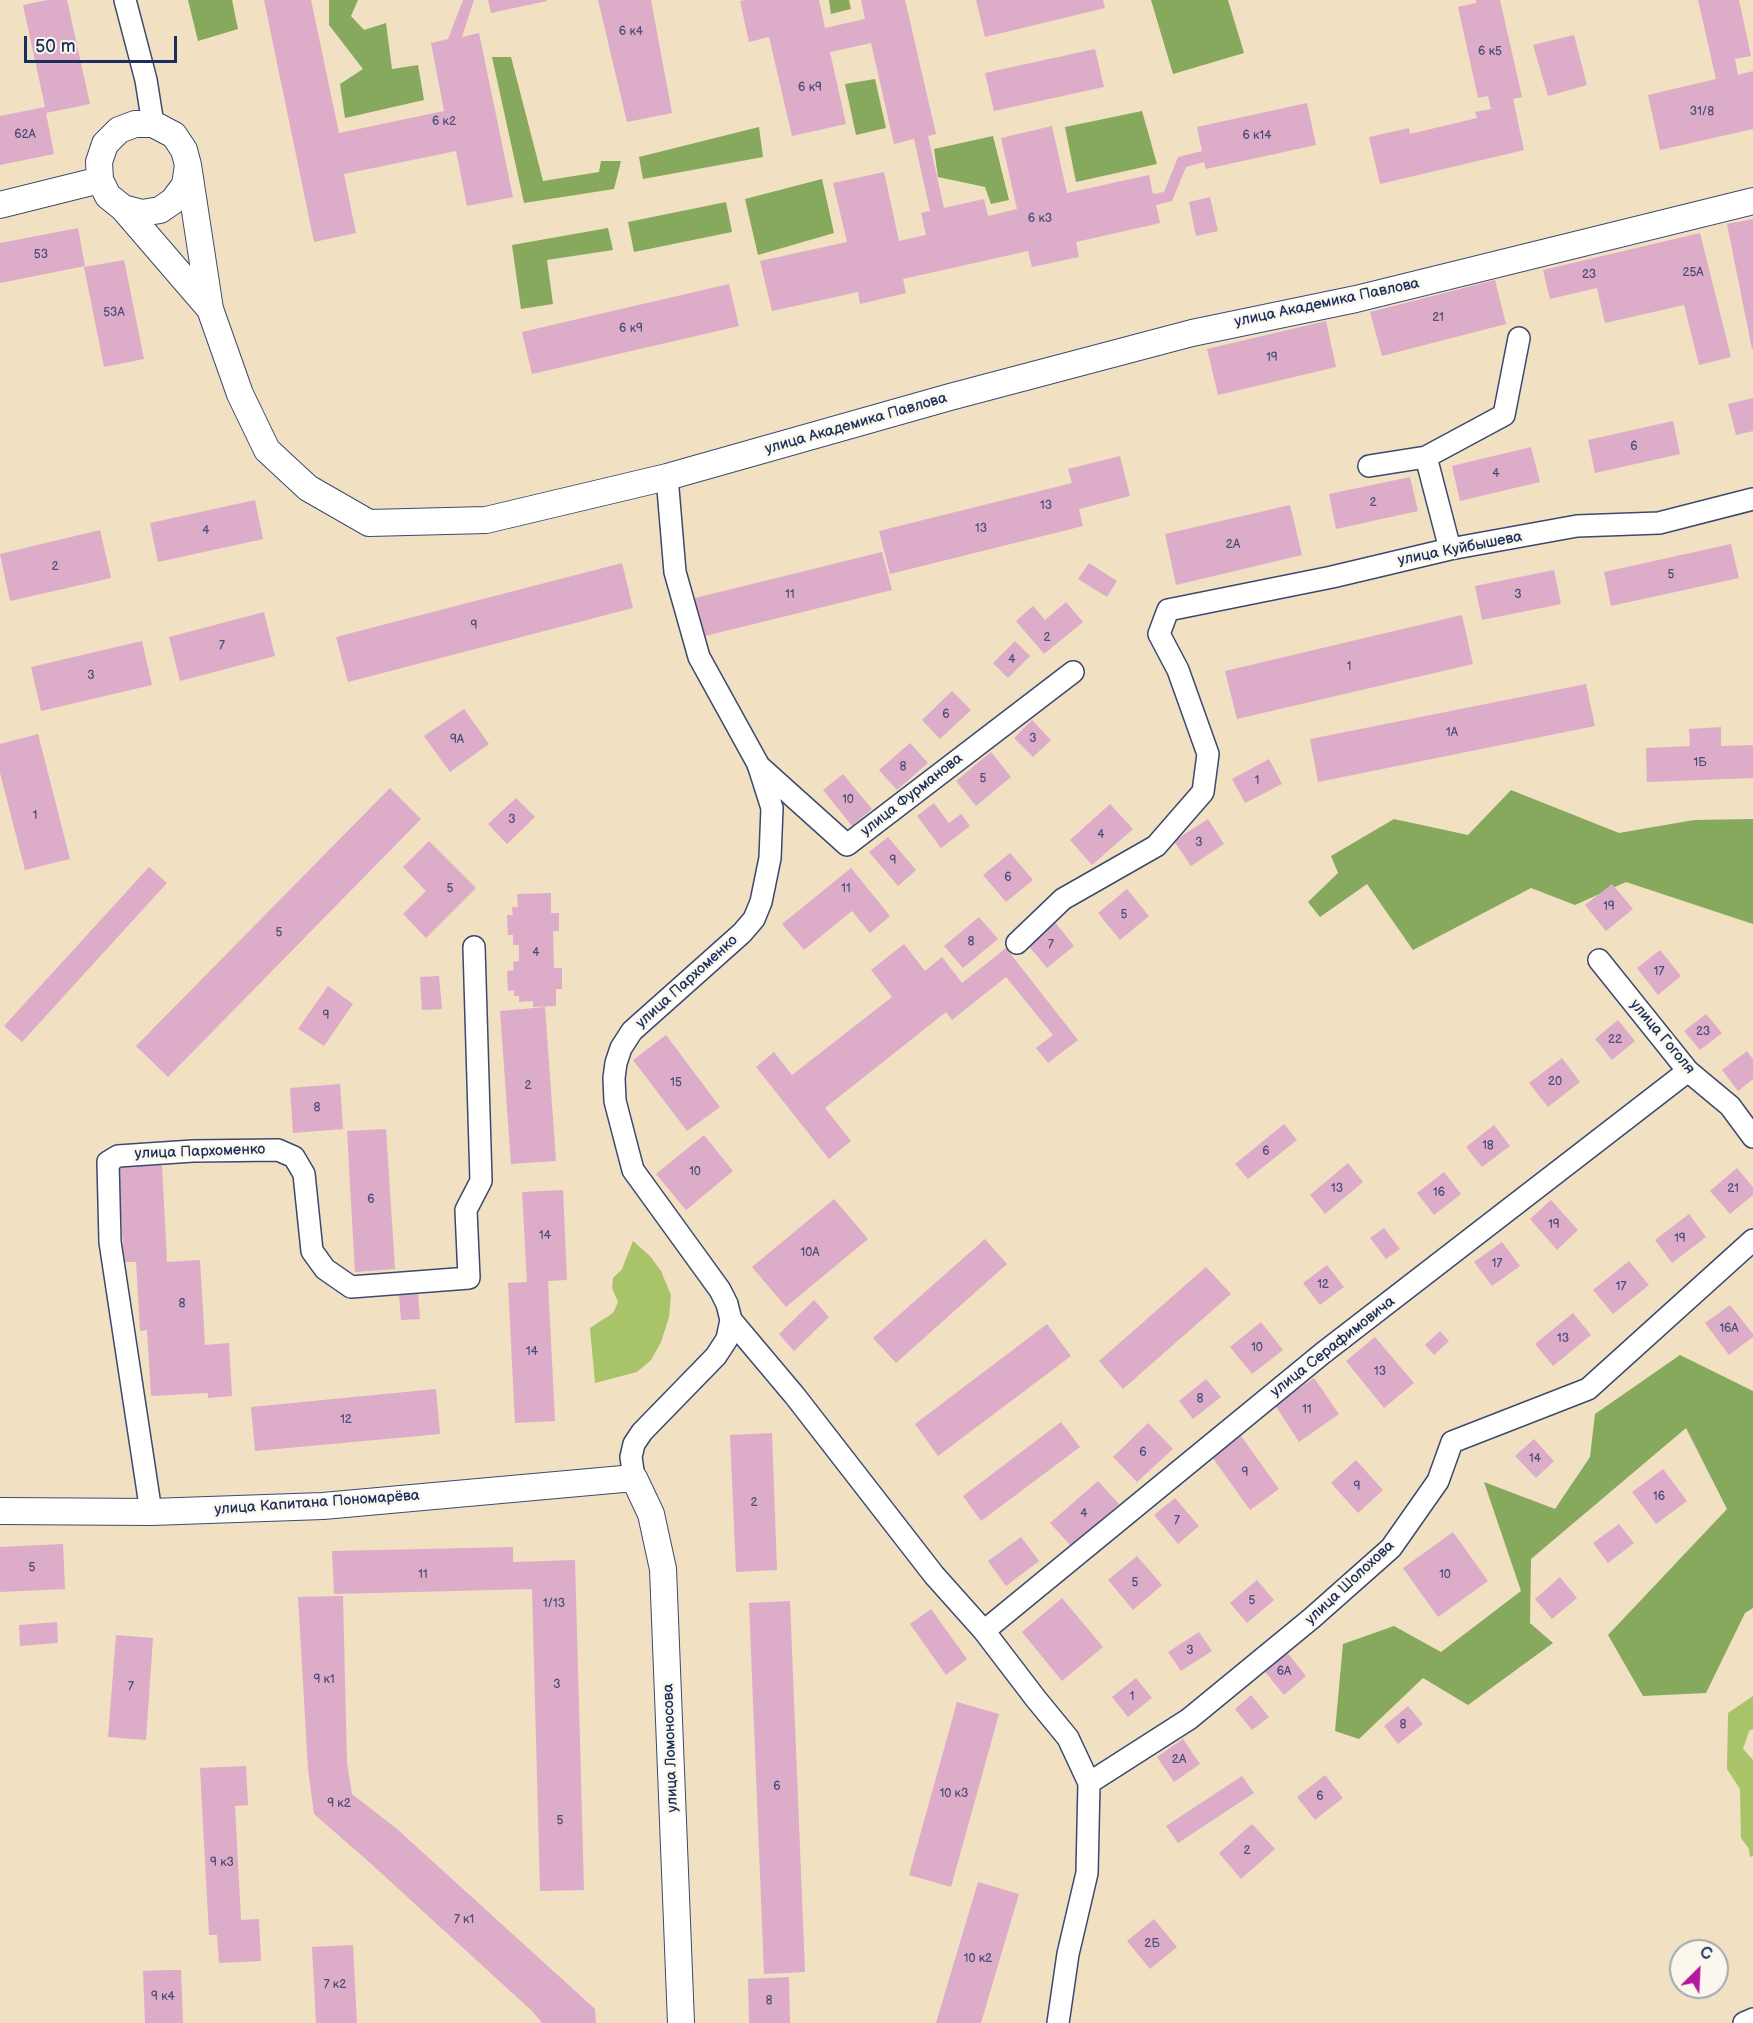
<!DOCTYPE html>
<meta charset="utf-8">
<style>
body{margin:0}
#map{position:relative;width:1753px;height:2023px;overflow:hidden;background:#f1e0c2;font-family:"Balsamiq Sans",sans-serif}
canvas{display:block}
.north{position:absolute;left:1669px;top:1939px;width:60px;height:60px;box-sizing:border-box;background:#fbf7ec;border:2px solid #a1a7b3;border-radius:50%;rotate:24deg;font-size:16px;font-weight:700;line-height:24px;text-align:center;color:#1b2f5e}
.north::after{content:'';display:block;margin:auto;width:21px;height:27px;background:#b5179e;clip-path:polygon(50% 0,100% 100%,50% 72%,0 100%)}
.scale{position:absolute;left:24px;top:36px;width:153px;height:27px;box-sizing:border-box;border:3px solid #1b2f5e;border-top:0;padding-left:8px;font-size:18px;line-height:21px;white-space:nowrap;color:#1b2f5e;-webkit-text-stroke:4px #fbf7ec;paint-order:stroke}
</style>
<div id="map">
<canvas width="1753" height="2023"></canvas>
<div class="north">С</div>
<div class="scale">50 m</div>
</div>
<script>
const ctx = document.querySelector('canvas').getContext('2d');
ctx.lineJoin = 'round';
function fillPath(path, color) {
  ctx.fillStyle = color;
  ctx.fill(path, 'evenodd');
}
function toPath(rows) {
  const path = new Path2D();
  for (const r of rows) {
    path.moveTo(r[0], r[1]);
    for (let i = 2; i < r.length; i += 2) path.lineTo(r[i], r[i + 1]);
  }
  return path;
}
function stroke(path, color, width, dash) {
  ctx.strokeStyle = color;
  ctx.lineWidth = width;
  ctx.lineCap = dash ? 'butt' : 'round';
  ctx.setLineDash(dash || []);
  ctx.stroke(path);
}
function label(font, color, halo, rows, align = 'center') {
  ctx.font = font + ' "Balsamiq Sans",sans-serif';
  ctx.lineWidth = 5;
  ctx.setLineDash([]);
  ctx.textBaseline = 'middle';
  ctx.strokeStyle = halo;
  ctx.fillStyle = color;
  for (const [text, x, y, turn = 0] of rows) {
    ctx.save();
    ctx.translate(x, y);
    ctx.rotate((+turn || 0) * Math.PI / 180);
    ctx.textAlign = isNaN(turn) ? turn : align;
    if (halo) ctx.strokeText(text, 0, 0);
    ctx.fillText(text, 0, 0);
    ctx.restore();
  }
}
const green = toPath([
 [633,1241,650,1256,661,1271,671,1295,669,1317,661,1342,651,1360,637,1372,595,1383,590,1328,613,1313,618,1302,612,1288,613,1278,622,1269],
 [1753,1696,1753,1729,1749,1731,1743,1749,1753,1760,1753,1856,1750,1857,1749,1849,1741,1838,1740,1789,1727,1769,1728,1713]
]);
const forest = toPath([
 [188,0,232,0,238,29,198,41],
 [329,0,358,0,351,16,364,30,386,23,392,69,418,65,424,100,345,118,340,84,363,69,329,25],
 [829,0,849,0,851,9,831,14],
 [1151,0,1228,0,1244,53,1173,74],
 [511,57,543,181,599,172,601,161,621,161,614,189,524,203,492,57],
 [875,79,886,128,856,135,845,84],
 [1142,111,1157,164,1076,182,1065,127],
 [759,127,763,157,643,179,639,157],
 [993,136,1009,200,991,204,985,187,938,177,934,149],
 [822,179,834,233,758,255,745,199],
 [726,202,732,232,634,252,628,222],
 [608,228,613,250,547,260,553,304,521,309,512,245],
 [1511,790,1619,833,1694,820,1753,819,1753,924,1626,882,1575,905,1531,888,1413,950,1367,884,1320,917,1308,902,1338,873,1331,856,1394,819,1468,835],
 [1680,1355,1753,1391,1753,1608,1745,1613,1706,1693,1643,1696,1608,1635,1727,1509,1686,1428,1531,1559,1530,1623,1553,1643,1468,1705,1423,1678,1359,1739,1335,1731,1343,1644,1394,1626,1441,1652,1521,1591,1484,1482,1555,1509,1590,1457,1595,1414]
]);
const building = toPath([
 [47,0,67,0,90,104,46,113,54,154,0,165,0,116,45,107,23,5],
 [264,0,311,0,339,133,444,111,431,43,448,39,463,0,474,0,462,37,479,33,513,197,467,206,456,151,344,174,356,233,314,242],
 [488,0,547,0,547,1,491,13],
 [598,0,651,0,672,113,627,122],
 [745,0,819,0,825,28,865,19,861,0,905,0,936,134,928,136,944,208,984,199,988,216,1017,209,1001,138,1052,126,1067,193,1149,175,1153,194,1164,192,1178,157,1202,151,1197,127,1307,103,1316,145,1206,169,1204,162,1186,167,1172,201,1156,205,1160,223,1076,242,1079,257,1032,267,1028,251,903,279,906,293,860,304,858,292,772,311,760,261,847,242,833,183,884,172,899,241,926,235,921,213,930,211,914,139,894,144,871,43,830,52,846,124,792,136,769,37,749,42,740,1],
 [976,0,1103,0,1105,8,985,37],
 [1476,0,1500,0,1522,97,1513,99,1524,150,1380,184,1369,137,1409,128,1410,134,1477,118,1475,112,1491,109,1488,96,1478,98,1458,7,1476,3],
 [1698,0,1739,0,1751,56,1735,59,1738,75,1753,71,1753,129,1660,150,1648,95,1716,79],
 [1574,35,1587,85,1548,96,1533,45],
 [1095,49,1104,87,994,111,985,73],
 [1210,197,1218,231,1196,236,1189,202],
 [1753,219,1753,349,1752,349,1727,224],
 [78,228,85,266,0,283,0,243],
 [1700,233,1731,357,1699,365,1684,305,1605,323,1597,288,1550,299,1543,270],
 [124,260,144,359,104,367,84,267],
 [1495,280,1506,324,1382,356,1370,312],
 [729,284,739,326,532,374,522,332],
 [1326,321,1336,367,1218,395,1207,349],
 [1753,398,1753,431,1736,435,1728,404],
 [1673,421,1680,454,1595,473,1588,440],
 [1531,447,1540,482,1460,501,1452,466],
 [1120,456,1130,496,1079,509,1083,526,890,574,879,531,1072,483,1068,469],
 [1410,477,1418,511,1336,529,1329,494],
 [255,500,263,539,158,562,150,523],
 [1290,505,1302,555,1176,585,1165,534],
 [100,530,111,578,10,601,0,554],
 [1731,544,1739,578,1611,606,1604,572],
 [882,552,892,590,697,638,687,600],
 [622,563,633,608,348,682,336,637],
 [1089,563,1117,581,1107,597,1078,579],
 [1554,570,1561,604,1482,620,1475,586],
 [1066,602,1083,622,1044,654,1016,621,1033,606,1045,620],
 [264,612,275,656,180,681,169,637],
 [1462,615,1473,664,1237,719,1225,671],
 [142,641,152,685,41,711,31,667],
 [1015,641,1030,656,1008,678,993,663],
 [1586,684,1595,726,1318,782,1310,739],
 [952,691,971,710,940,739,922,720],
 [464,709,489,744,450,772,424,736],
 [1032,720,1051,740,1033,757,1014,738],
 [1721,727,1721,746,1753,745,1753,778,1647,782,1646,748,1690,746,1689,729],
 [38,734,70,859,25,870,0,773,0,744],
 [910,743,928,763,897,790,879,770],
 [991,752,1011,777,976,806,956,781],
 [1269,759,1282,784,1245,803,1232,779],
 [843,774,872,809,852,826,823,790],
 [390,788,421,819,168,1077,136,1046],
 [516,798,535,817,507,844,488,824],
 [934,803,949,823,961,814,970,826,941,848,917,816],
 [1110,804,1133,829,1092,865,1070,840],
 [1208,819,1224,844,1191,866,1174,841],
 [888,837,916,870,898,886,869,852],
 [429,841,476,888,426,938,403,914,426,891,403,867],
 [1010,853,1033,880,1006,902,983,875],
 [149,867,167,883,22,1042,4,1026],
 [851,868,890,916,870,933,852,911,804,950,782,924],
 [1612,884,1633,909,1606,931,1585,905],
 [1127,889,1149,916,1120,940,1098,913],
 [551,893,551,913,559,913,559,931,553,931,554,968,562,968,562,989,556,989,556,1006,533,1007,533,1001,519,1002,519,996,514,996,514,990,508,991,507,971,514,970,513,962,519,961,519,945,513,945,513,935,508,935,507,915,513,915,512,907,518,907,517,894],
 [979,917,998,939,963,968,944,946],
 [1054,921,1074,946,1047,968,1027,944],
 [904,944,925,971,942,957,962,983,1006,948,1078,1040,1048,1063,1036,1048,1053,1035,1006,977,952,1020,946,1012,825,1108,851,1141,829,1159,756,1067,774,1052,792,1075,892,997,871,970],
 [1660,950,1681,976,1658,995,1637,968],
 [439,976,442,1009,422,1010,420,977],
 [328,986,353,1004,324,1046,298,1029],
 [545,1007,556,1161,511,1164,500,1011],
 [1706,1014,1722,1033,1700,1050,1684,1031],
 [1618,1020,1635,1041,1612,1060,1595,1039],
 [666,1035,720,1107,687,1131,633,1060],
 [1747,1051,1753,1059,1753,1079,1738,1091,1722,1070],
 [1562,1058,1580,1082,1548,1107,1529,1083],
 [340,1084,343,1129,293,1133,290,1088],
 [1284,1124,1297,1140,1248,1179,1235,1164],
 [1494,1125,1510,1146,1482,1167,1466,1147],
 [386,1129,395,1269,355,1272,347,1131],
 [704,1135,733,1171,686,1210,656,1174],
 [1348,1163,1363,1182,1325,1214,1310,1195],
 [162,1165,167,1262,200,1260,205,1345,229,1343,232,1396,208,1398,208,1393,151,1396,147,1330,140,1331,136,1262,124,1262,118,1167],
 [1737,1168,1753,1187,1753,1195,1730,1214,1710,1191],
 [1444,1172,1461,1194,1434,1215,1417,1193],
 [563,1190,567,1280,548,1281,555,1421,515,1423,508,1283,527,1282,522,1192],
 [834,1199,868,1239,786,1307,752,1267],
 [1551,1200,1578,1230,1557,1250,1530,1219],
 [1689,1214,1706,1237,1672,1263,1655,1240],
 [1384,1228,1400,1249,1386,1259,1370,1238],
 [985,1239,1007,1264,896,1363,873,1338],
 [1502,1242,1520,1266,1492,1286,1474,1262],
 [1629,1261,1649,1285,1613,1314,1593,1290],
 [1327,1265,1344,1287,1320,1305,1303,1283],
 [1206,1267,1231,1294,1123,1389,1099,1361],
 [418,1293,420,1319,401,1320,399,1294],
 [814,1300,829,1317,794,1351,779,1334],
 [1730,1305,1753,1334,1753,1337,1729,1355,1705,1323],
 [1573,1313,1591,1335,1553,1366,1535,1344],
 [1261,1322,1283,1350,1252,1374,1230,1347],
 [1047,1324,1071,1356,938,1456,915,1424],
 [1440,1331,1449,1341,1434,1355,1425,1345],
 [1375,1337,1414,1383,1384,1408,1346,1361],
 [1314,1378,1339,1414,1299,1442,1275,1405],
 [1206,1379,1221,1397,1193,1419,1179,1401],
 [436,1389,440,1434,255,1451,251,1407],
 [1061,1422,1080,1447,981,1521,963,1496],
 [1148,1423,1173,1449,1137,1482,1113,1457],
 [772,1433,777,1570,736,1572,730,1435],
 [1241,1436,1279,1489,1250,1510,1212,1457],
 [1534,1439,1554,1461,1536,1478,1515,1456],
 [1356,1460,1383,1490,1358,1513,1331,1483],
 [1663,1469,1687,1501,1656,1524,1632,1492],
 [1098,1481,1119,1504,1071,1546,1050,1523],
 [1175,1498,1199,1526,1178,1544,1154,1515],
 [1619,1524,1634,1543,1608,1563,1593,1543],
 [1453,1532,1488,1581,1438,1617,1403,1568],
 [1021,1537,1039,1561,1006,1586,988,1561],
 [63,1544,65,1589,0,1592,0,1547],
 [513,1547,513,1562,575,1560,584,1890,540,1891,532,1589,334,1594,332,1551],
 [1137,1556,1162,1585,1133,1610,1108,1580],
 [1560,1577,1577,1598,1552,1619,1535,1599],
 [1257,1580,1274,1600,1247,1623,1230,1603],
 [343,1596,347,1763,352,1794,397,1829,595,2009,596,2023,542,2023,532,2011,368,1861,314,1814,308,1769,298,1597],
 [1062,1598,1103,1647,1062,1681,1022,1632],
 [790,1601,805,1972,764,1974,749,1603],
 [931,1609,967,1659,946,1675,910,1624],
 [57,1622,58,1643,20,1646,19,1625],
 [1199,1632,1212,1651,1181,1671,1168,1652],
 [116,1635,153,1638,146,1740,108,1737],
 [1285,1650,1306,1676,1284,1695,1262,1668],
 [1136,1678,1152,1698,1128,1717,1112,1697],
 [1251,1695,1269,1717,1252,1730,1235,1709],
 [957,1702,999,1714,951,1887,909,1875],
 [1408,1706,1423,1724,1398,1744,1384,1726],
 [1183,1739,1200,1764,1174,1782,1157,1757],
 [246,1766,248,1805,235,1806,241,1920,259,1919,261,1961,219,1963,217,1935,209,1935,200,1768],
 [1325,1775,1343,1798,1315,1820,1297,1797],
 [1242,1776,1254,1793,1178,1843,1166,1826],
 [1252,1824,1275,1849,1241,1879,1219,1853],
 [978,1882,1019,1894,981,2023,936,2023],
 [1154,1919,1177,1947,1150,1969,1127,1941],
 [353,1945,357,2023,316,2023,312,1947],
 [168,1970,181,1970,183,2023,145,2023,143,1971],
 [789,1977,790,2023,749,2023,748,1979]
]);
const minor = toPath([
 [125,0,146,80,153,124],
 [1369,466,1426,457],
 [1450,549,1426,457,1504,415,1519,338],
 [758,765,847,845,1073,672],
 [1017,943,1063,899,1156,846,1203,792,1208,754,1178,670,1159,634,1168,610,1332,577,1450,549,1577,526,1659,523,1753,499],
 [1599,960,1688,1071,1730,1106,1753,1137],
 [731,1320,795,1396,934,1575,984,1631,1036,1699,1068,1738,1089,1783,1087,1873,1068,1954,1058,2023],
 [634,1478,631,1457,634,1444,642,1432,716,1356,727,1339,731,1320,727,1304,720,1290,633,1170,615,1101,614,1078,616,1063,621,1048,632,1031,742,933,754,919,761,902,770,858,772,808,758,764,699,657,675,572,667,477],
 [151,1512,110,1242,108,1162,118,1156,193,1151,278,1150,294,1157,304,1174,312,1251,325,1269,351,1287,469,1278,466,1210,481,1181,474,947],
 [984,1631,1323,1353,1688,1071],
 [1089,1783,1189,1719,1312,1618,1391,1548,1438,1481,1452,1442,1588,1389,1753,1240],
 [1744,2023,1753,2019]
]);
const tertiary = toPath([
 [188,165,210,309,240,394,267,450,308,488,369,523,486,520,667,477,950,397,1192,333,1356,299,1753,201],
 [0,205,100,180],
 [123,208,142,213,160,210,173,201,185,185,188,165,184,150,174,135,153,124,135,124,119,130,105,144,99,162,100,180,108,196,123,208,210,309],
 [0,1511,151,1512,323,1506,634,1478,651,1514,663,1569,681,2023]
]);
const numberNames = [
 ["6 к4",631,32],
 ["6 к5",1490,52],
 ["6 к9",810,88],
 ["31/8",1702,112],
 ["6 к2",444,122],
 ["62А",25,135],
 ["6 к14",1257,136],
 ["6 к3",1040,219],
 ["53",41,255],
 ["25А",1693,273],
 ["23",1589,275],
 ["53А",114,313],
 ["21",1438,318],
 ["6 к9",631,329],
 ["19",1272,358],
 ["6",1634,447],
 ["4",1496,474],
 ["2",1373,503],
 ["13",1046,506],
 ["13",981,529],
 ["4",206,531],
 ["2А",1233,545],
 ["2",55,567],
 ["5",1671,575],
 ["11",790,595],
 ["3",1518,595],
 ["9",474,626],
 ["2",1047,638],
 ["7",222,646],
 ["4",1012,660],
 ["1",1349,667],
 ["3",91,676],
 ["6",946,715],
 ["1А",1452,733],
 ["3",1033,739],
 ["9А",457,740],
 ["1Б",1700,763],
 ["8",903,767],
 ["5",983,779],
 ["1",1257,781],
 ["10",848,800],
 ["1",35,816],
 ["3",512,820],
 ["4",1101,835],
 ["3",1199,843],
 ["9",893,861],
 ["6",1008,878],
 ["5",450,889],
 ["11",846,889],
 ["19",1609,907],
 ["5",1124,915],
 ["5",279,933],
 ["8",971,942],
 ["7",1051,945],
 ["4",536,953],
 ["17",1659,972],
 ["9",326,1016],
 ["23",1703,1032],
 ["22",1615,1040],
 ["20",1555,1082],
 ["15",676,1083],
 ["2",528,1086],
 ["8",317,1108],
 ["18",1488,1146],
 ["6",1266,1152],
 ["10",695,1172],
 ["13",1337,1189],
 ["21",1733,1189],
 ["16",1439,1193],
 ["6",371,1200],
 ["19",1554,1225],
 ["14",545,1236],
 ["19",1680,1239],
 ["10А",810,1253],
 ["17",1497,1264],
 ["12",1323,1285],
 ["17",1621,1287],
 ["8",182,1304],
 ["16А",1729,1329],
 ["13",1563,1339],
 ["10",1257,1348],
 ["14",532,1352],
 ["13",1380,1372],
 ["8",1200,1399],
 ["11",1307,1410],
 ["12",346,1420],
 ["6",1143,1453],
 ["14",1535,1459],
 ["9",1245,1473],
 ["9",1357,1487],
 ["16",1659,1497],
 ["2",754,1503],
 ["4",1084,1514],
 ["7",1177,1521],
 ["5",32,1568],
 ["11",423,1575],
 ["10",1445,1575],
 ["5",1135,1583],
 ["5",1252,1601],
 ["1/13",554,1604],
 ["3",1190,1651],
 ["6А",1284,1672],
 ["9 к1",324,1680],
 ["3",557,1685],
 ["7",131,1687],
 ["1",1132,1697],
 ["8",1403,1725],
 ["2А",1179,1760],
 ["6",777,1787],
 ["10 к3",954,1794],
 ["6",1320,1797],
 ["9 к2",339,1804],
 ["5",560,1821],
 ["2",1247,1851],
 ["9 к3",222,1863],
 ["7 к1",464,1920],
 ["2Б",1152,1944],
 ["10 к2",978,1959],
 ["7 к2",335,1985],
 ["9 к4",163,1997],
 ["8",769,2001]
];
const streetNames = [
 ["улица Академика Павлова",1327,303,-12],
 ["улица Академика Павлова",856,424,-16],
 ["улица Куйбышева",1460,549,-11],
 ["улица Фурманова",912,795,-38],
 ["улица Пархоменко",687,982,-42],
 ["улица Гоголя",1662,1037,50],
 ["улица Пархоменко",200,1152,-2],
 ["улица Серафимовича",1333,1347,-38],
 ["улица Капитана Пономарёва",317,1503,-4],
 ["улица Шолохова",1350,1583,-43],
 ["улица Ломоносова",671,1748,-92]
];
fillPath(green, '#a9c369');
fillPath(forest, '#86a95d');
fillPath(building, '#dcacc9');
stroke(minor, '#3b4a6d', 24);
stroke(tertiary, '#3b4a6d', 28);
stroke(minor, '#fff', 21);
stroke(tertiary, '#fff', 26);
label('12px', '#4b4e79', null, numberNames);
label('15px', '#1b2f5e', '#fbf7ec', streetNames);
</script>
